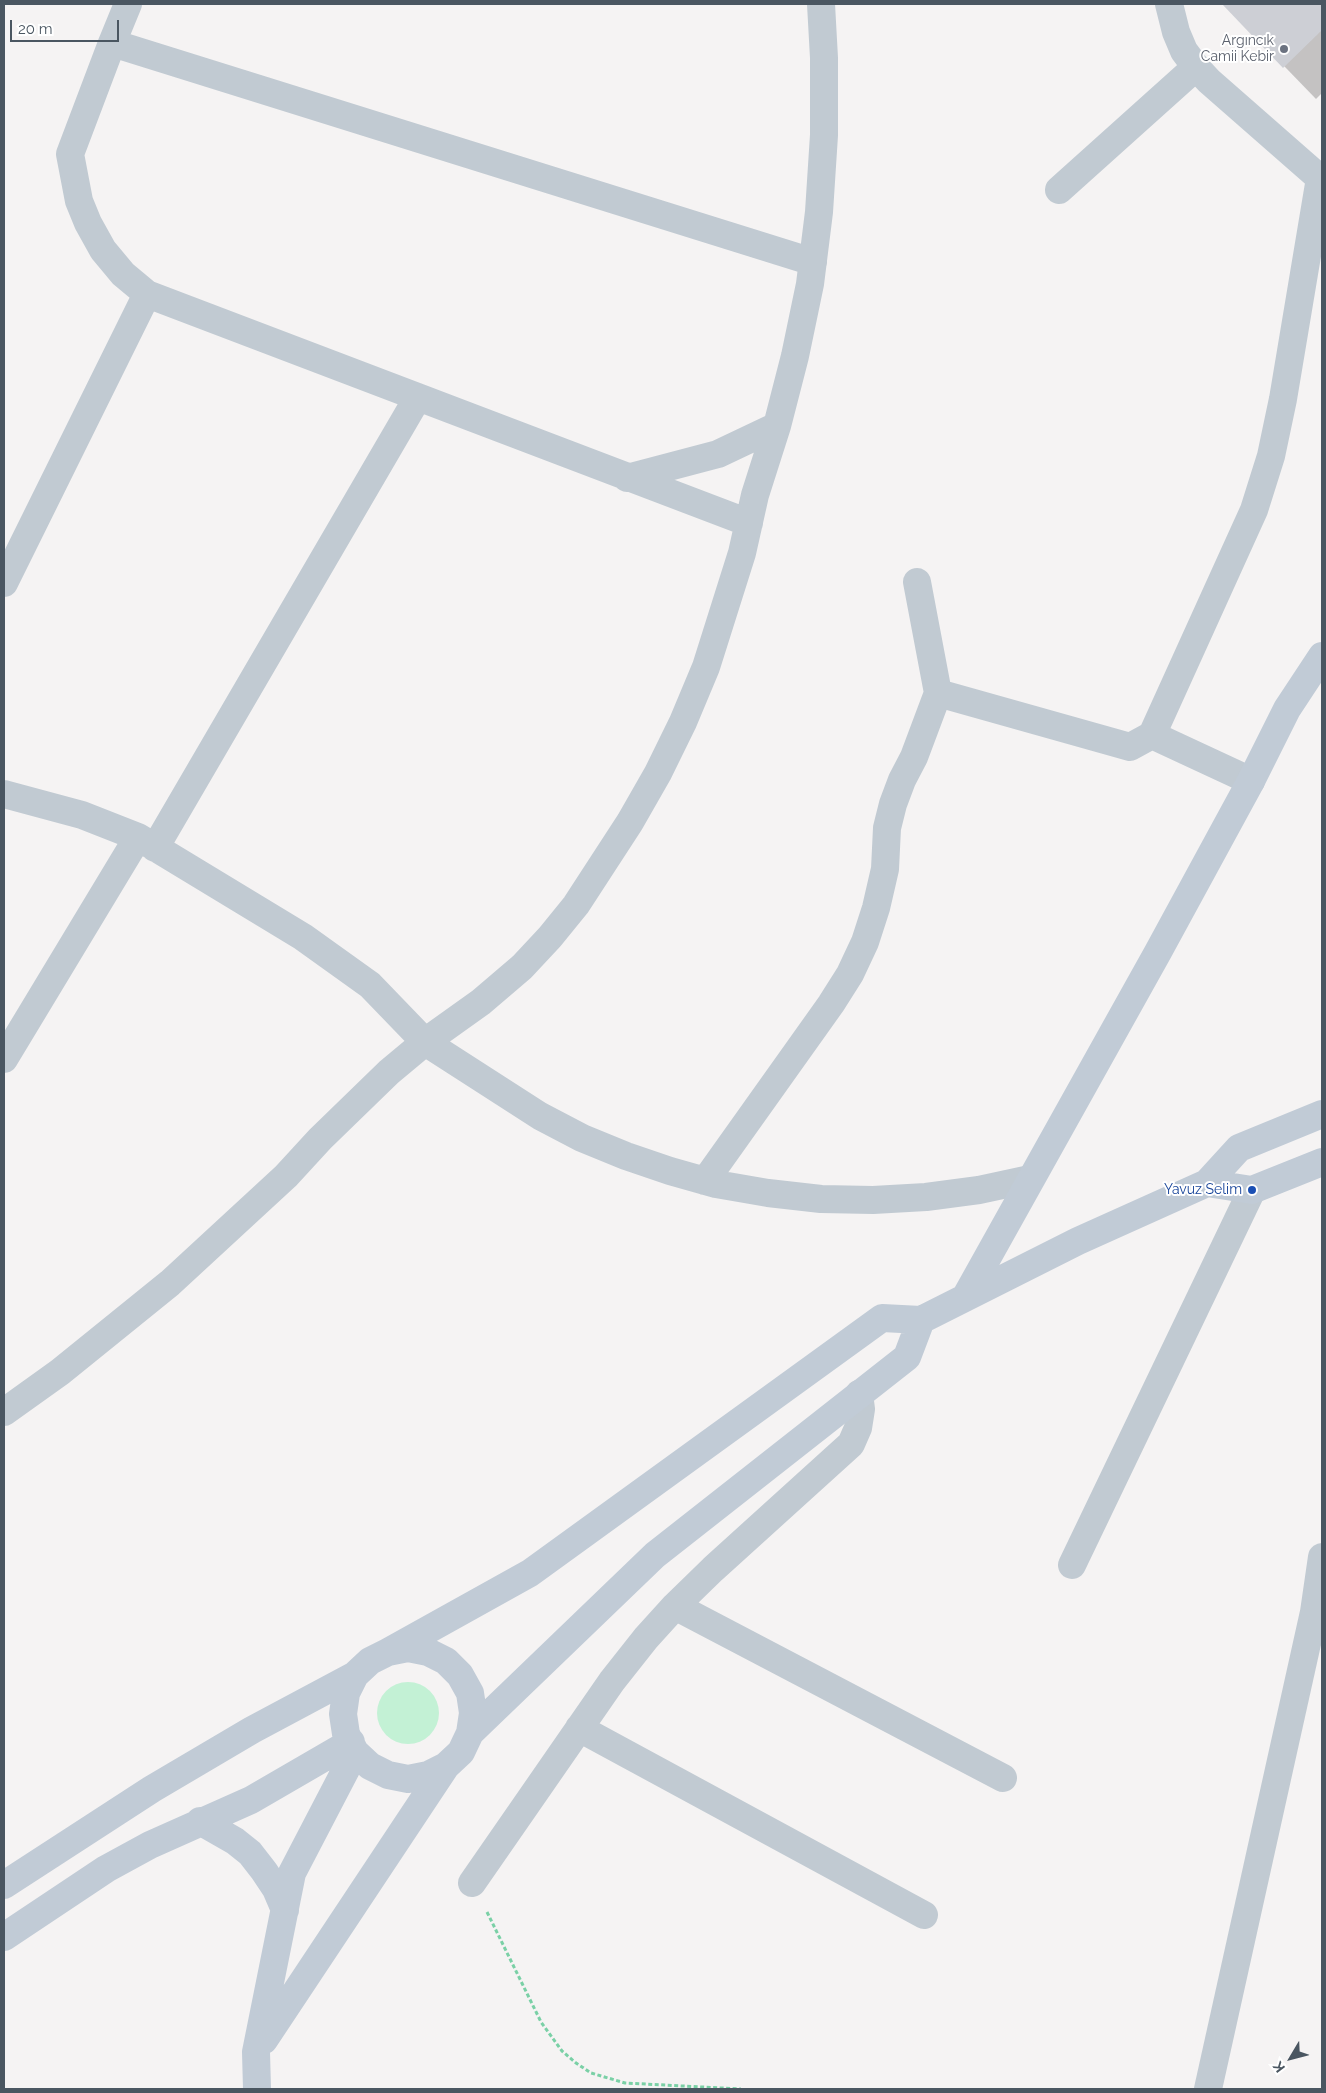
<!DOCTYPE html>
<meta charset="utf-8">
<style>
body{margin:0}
#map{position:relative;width:1326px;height:2093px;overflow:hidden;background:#f5f3f3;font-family:Raleway,sans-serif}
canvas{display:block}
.frame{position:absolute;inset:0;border:5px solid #4a5661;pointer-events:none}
.north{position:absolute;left:1266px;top:2033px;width:50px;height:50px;-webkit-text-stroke:4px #fff;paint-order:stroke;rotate:233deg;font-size:14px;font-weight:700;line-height:20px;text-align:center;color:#4a5661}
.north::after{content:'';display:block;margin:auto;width:18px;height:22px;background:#4a5661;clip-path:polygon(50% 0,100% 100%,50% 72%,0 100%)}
.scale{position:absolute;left:10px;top:20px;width:109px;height:22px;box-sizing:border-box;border:2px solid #4a5661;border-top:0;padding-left:6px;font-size:15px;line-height:18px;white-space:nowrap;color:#4a5661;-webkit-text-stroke:4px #fff;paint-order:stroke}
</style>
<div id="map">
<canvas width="1326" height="2093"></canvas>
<div class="frame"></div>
<div class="north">K</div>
<div class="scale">20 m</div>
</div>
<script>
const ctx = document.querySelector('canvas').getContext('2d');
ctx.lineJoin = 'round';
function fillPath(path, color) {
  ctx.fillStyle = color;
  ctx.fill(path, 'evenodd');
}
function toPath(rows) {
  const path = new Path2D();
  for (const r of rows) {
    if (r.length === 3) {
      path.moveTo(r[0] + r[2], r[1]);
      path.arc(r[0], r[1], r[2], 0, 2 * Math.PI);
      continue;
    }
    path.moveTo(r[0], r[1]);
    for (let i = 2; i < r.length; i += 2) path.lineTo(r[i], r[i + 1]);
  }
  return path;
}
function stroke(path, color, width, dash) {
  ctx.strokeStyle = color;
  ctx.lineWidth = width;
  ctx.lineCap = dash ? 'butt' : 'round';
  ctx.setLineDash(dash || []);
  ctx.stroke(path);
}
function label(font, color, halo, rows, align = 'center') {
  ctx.font = font + ' Raleway,sans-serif';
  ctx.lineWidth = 4;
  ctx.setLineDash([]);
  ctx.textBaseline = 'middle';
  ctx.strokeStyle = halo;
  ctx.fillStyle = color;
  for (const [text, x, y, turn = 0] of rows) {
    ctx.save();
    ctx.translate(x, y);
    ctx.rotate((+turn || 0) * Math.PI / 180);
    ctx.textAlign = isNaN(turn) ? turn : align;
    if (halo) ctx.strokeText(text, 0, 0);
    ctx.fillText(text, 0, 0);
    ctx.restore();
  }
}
const green = toPath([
 [408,1713,31]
]);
const shadow = toPath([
 [1224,4,1322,4,1322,93,1316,99]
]);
const building = toPath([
 [1222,4,1322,4,1322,30,1283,68]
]);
const path = toPath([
 [487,1912,541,2022,562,2051,576,2063,591,2073,625,2083,741,2089]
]);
const street = toPath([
 [128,4,112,43,813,262],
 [1169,4,1176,32,1184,51,1196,67,1209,81,1322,180],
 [112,43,70,154,79,201,88,223,103,250,123,274,147,294,749,523],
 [1059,190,1196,67],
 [627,478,718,454,777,426],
 [4,583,147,294],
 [938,693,1130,747,1152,735,1251,781],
 [1152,735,1254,510,1271,456,1283,399,1320,178],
 [4,794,82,815,138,837,303,937,370,985,425,1042,540,1116,582,1138,626,1156,670,1171,716,1184,768,1193,821,1199,873,1200,926,1197,979,1190,1030,1179],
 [155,848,418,397],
 [4,1059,138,837],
 [705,1181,831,1004,850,974,865,942,876,908,885,869,887,828,893,804,902,780,914,757,938,693,917,582],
 [4,1412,60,1372,170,1283,286,1176,320,1139,389,1072,425,1042,481,1002,522,967,550,937,576,905,630,822,658,773,683,722,706,667,742,553,755,495,777,426,795,356,810,284,819,212,824,135,824,58,821,4],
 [1072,1565,1252,1190],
 [675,1606,1003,1778],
 [579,1728,924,1915],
 [472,1883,612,1681,646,1638,675,1606,713,1569,851,1444,858,1428,861,1409,859,1394],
 [1208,2089,1314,1612,1322,1557]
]);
const secondary = toPath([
 [1207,1183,1252,1190,1322,1162],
 [966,1296,1158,952,1251,781,1287,709,1322,656],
 [388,1652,530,1573,882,1318,921,1320,1078,1241,1207,1183,1239,1148,1322,1114],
 [470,1733,473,1713,470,1693,460,1675,446,1661,428,1652,408,1648,388,1652,370,1661,355,1675,346,1693,343,1714,346,1734,355,1752,370,1766,388,1775,408,1779,428,1775,446,1766,461,1752,470,1733,655,1555,907,1357,921,1320],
 [200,1821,235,1841,250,1853,264,1871,276,1889,285,1910],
 [4,1885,152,1789,252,1730,355,1675],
 [4,1937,106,1869,150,1845,251,1800,351,1742],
 [264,2040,446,1766],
 [257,2089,256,2052,292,1873,355,1752]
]);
const markers = [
 [1284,49,5,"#6b7280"],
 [1252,1190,5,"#1a4fb4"]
];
const worshipNames = [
 ["Argıncık",1274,41],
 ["Camii Kebir",1274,57]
];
const transitNames = [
 ["Yavuz Selim",1242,1190]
];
fillPath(green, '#c3f1d5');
fillPath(shadow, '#0003');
fillPath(building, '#cdcfd5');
stroke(path, '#7ad0a6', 3, [4, 2.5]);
stroke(street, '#c1cad2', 28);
stroke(secondary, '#c1cbd6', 28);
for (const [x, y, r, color] of markers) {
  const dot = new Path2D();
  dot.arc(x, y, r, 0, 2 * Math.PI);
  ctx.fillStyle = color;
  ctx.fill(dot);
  stroke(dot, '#fff', 2);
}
label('14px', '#5b616d', '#fff', worshipNames, 'right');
label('14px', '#164399', '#fff', transitNames, 'right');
</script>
